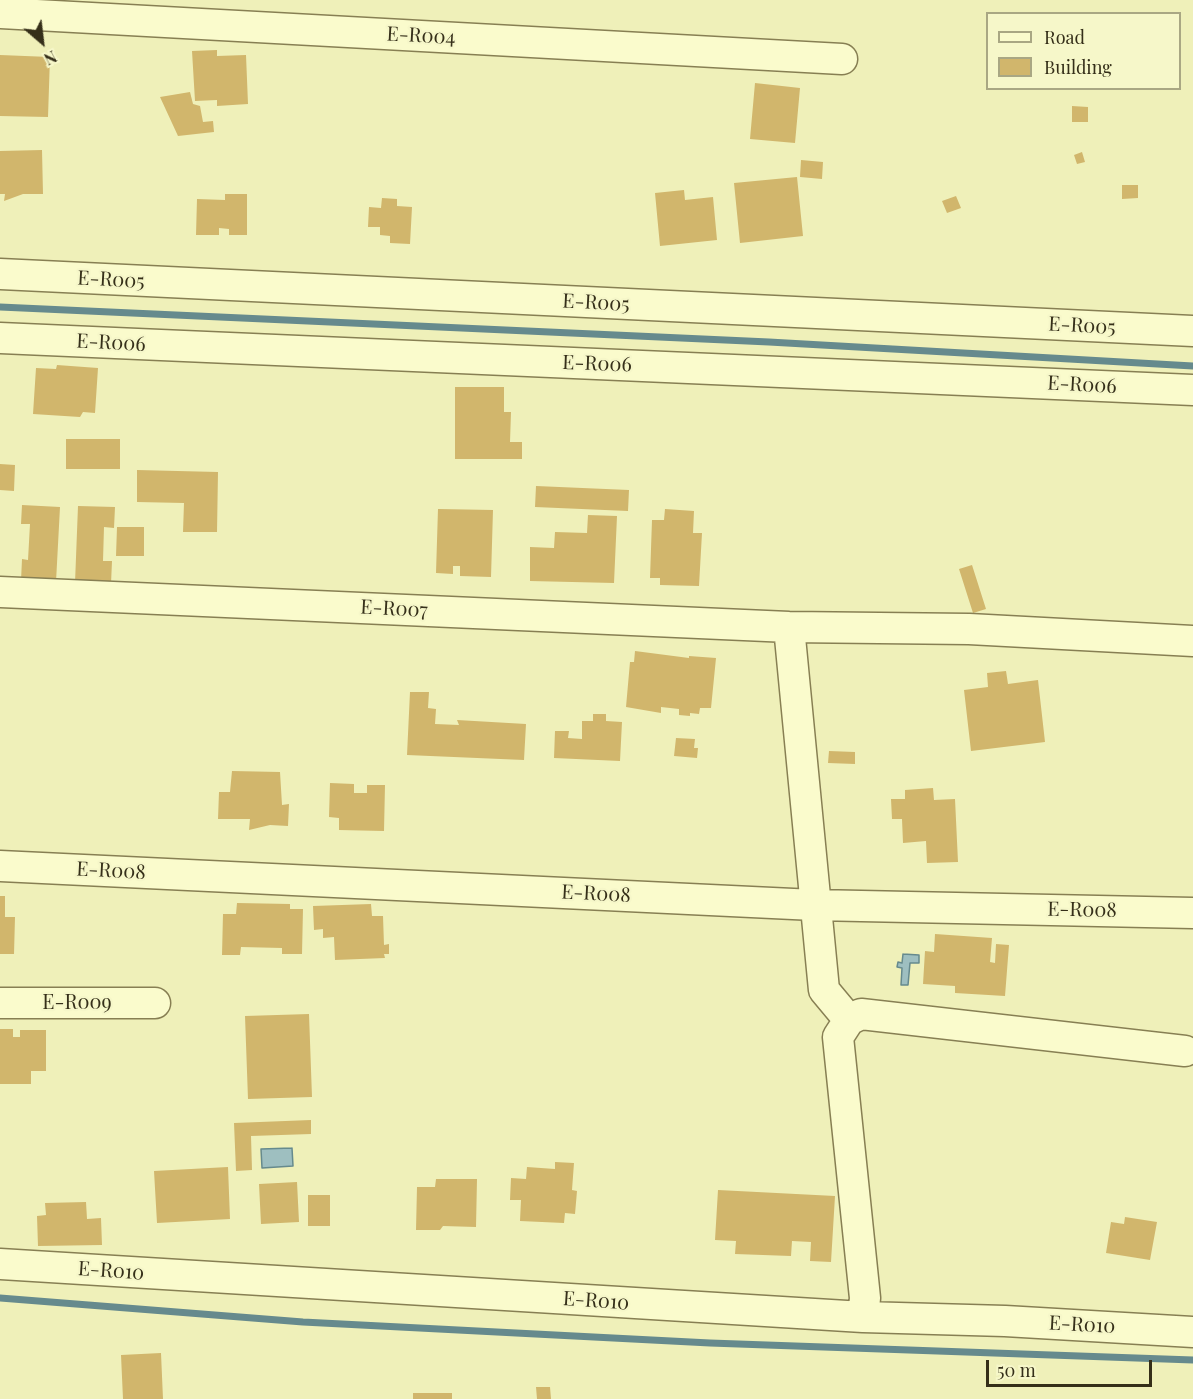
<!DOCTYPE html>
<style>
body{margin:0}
#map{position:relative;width:1193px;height:1399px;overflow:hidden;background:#eff0b9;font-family:"Playfair Display",serif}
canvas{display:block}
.legend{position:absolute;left:986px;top:12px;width:195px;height:78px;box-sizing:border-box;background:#f6f7c9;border:2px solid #a9a783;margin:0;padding:8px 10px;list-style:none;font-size:18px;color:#352f19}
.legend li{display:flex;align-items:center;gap:12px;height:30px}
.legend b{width:30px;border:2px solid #a9a783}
.north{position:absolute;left:12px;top:12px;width:60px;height:60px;-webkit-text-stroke:4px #f6f7c9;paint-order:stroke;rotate:152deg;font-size:16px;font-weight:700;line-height:24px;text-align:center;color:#352f19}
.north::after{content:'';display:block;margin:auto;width:21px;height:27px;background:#352f19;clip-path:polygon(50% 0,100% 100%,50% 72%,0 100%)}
.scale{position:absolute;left:986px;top:1360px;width:166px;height:27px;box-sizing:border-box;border:3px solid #352f19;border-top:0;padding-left:8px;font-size:18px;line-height:21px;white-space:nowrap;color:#352f19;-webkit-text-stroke:4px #f6f7c9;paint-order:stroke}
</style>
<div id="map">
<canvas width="1193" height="1399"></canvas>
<ul class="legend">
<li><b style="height:8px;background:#fafbcc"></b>Road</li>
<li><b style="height:16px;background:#d1b66c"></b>Building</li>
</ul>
<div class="north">N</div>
<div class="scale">50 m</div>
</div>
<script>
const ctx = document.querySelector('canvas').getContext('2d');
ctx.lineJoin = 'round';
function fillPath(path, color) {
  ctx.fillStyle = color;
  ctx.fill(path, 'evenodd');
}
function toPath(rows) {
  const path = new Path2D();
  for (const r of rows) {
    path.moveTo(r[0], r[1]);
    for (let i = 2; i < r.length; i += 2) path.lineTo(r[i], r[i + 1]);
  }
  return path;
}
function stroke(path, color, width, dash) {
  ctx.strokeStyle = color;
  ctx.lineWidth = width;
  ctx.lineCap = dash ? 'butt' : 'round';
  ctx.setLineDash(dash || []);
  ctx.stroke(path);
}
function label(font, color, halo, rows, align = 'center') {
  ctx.font = font + ' "Playfair Display",serif';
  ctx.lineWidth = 4.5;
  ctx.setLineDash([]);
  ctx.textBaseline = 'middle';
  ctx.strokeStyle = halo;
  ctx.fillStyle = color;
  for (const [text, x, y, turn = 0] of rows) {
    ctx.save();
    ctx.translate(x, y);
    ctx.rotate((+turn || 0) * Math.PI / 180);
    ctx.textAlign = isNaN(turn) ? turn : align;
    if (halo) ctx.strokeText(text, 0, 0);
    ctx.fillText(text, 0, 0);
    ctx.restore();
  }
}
const water = toPath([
 [903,954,919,955,919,963,910,963,908,985,901,985,902,968,897,967,898,962,902,963,903,954],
 [292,1148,293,1166,262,1168,261,1149,292,1148]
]);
const stream = toPath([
 [0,307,769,342,1193,366],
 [0,1298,303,1322,710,1343,1193,1360]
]);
const building = toPath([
 [217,50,217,56,246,55,248,104,217,106,217,100,195,101,192,51],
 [0,55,50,57,48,117,0,116],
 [755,83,800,88,795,143,750,139],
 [190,92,193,104,200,106,203,122,213,121,214,132,178,136,160,97],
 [1072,106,1088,107,1088,122,1072,122],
 [42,150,43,194,23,194,4,201,5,194,0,194,0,151],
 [1082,152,1085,162,1077,164,1074,155],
 [801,160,823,162,822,179,800,177],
 [797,177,803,236,740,243,734,183],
 [1122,185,1138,185,1138,198,1122,199],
 [684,190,685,200,713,197,717,240,660,246,655,193],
 [225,194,247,194,247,235,229,235,229,229,219,228,219,235,196,235,197,199,225,200],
 [956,196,961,208,947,213,942,201],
 [382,198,397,199,397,206,412,207,410,244,390,243,390,236,380,235,380,227,368,227,369,207,381,208],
 [57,365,98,368,95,413,83,412,80,417,33,414,36,368,56,369],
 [455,387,504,387,504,412,511,412,510,442,522,442,522,459,455,459],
 [66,439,120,439,120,469,66,469],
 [0,464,15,465,14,491,0,490],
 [137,470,218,472,217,532,183,532,184,503,137,502],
 [536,486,629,490,628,511,535,507],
 [22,505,60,507,56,582,21,581,22,559,28,560,30,524,21,524],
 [78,506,115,507,114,528,104,527,103,561,112,561,111,584,75,583],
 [438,509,493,510,491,577,460,576,460,566,453,566,453,574,436,573],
 [665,509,694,511,693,533,702,533,699,586,660,585,660,578,650,578,652,520,664,520],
 [588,515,617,516,614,583,530,581,530,547,554,548,555,532,587,533],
 [117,527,144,527,144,556,116,556],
 [972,565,986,609,973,613,959,569],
 [635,651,689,658,689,656,716,658,711,708,700,708,699,714,690,713,690,716,679,715,679,709,661,707,661,713,626,707,630,662,634,662],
 [1006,671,1008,684,1038,680,1045,742,971,751,964,690,988,687,987,673],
 [410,692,429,692,428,708,436,709,435,724,459,725,457,720,526,724,524,760,407,755],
 [593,714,606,714,606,721,622,722,620,761,554,758,555,731,569,731,568,738,582,739,582,721,593,721],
 [676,738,695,739,694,748,698,748,697,758,674,756],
 [829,751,855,752,855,764,828,763],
 [232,771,280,772,282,805,289,804,288,826,270,825,249,830,250,819,218,819,219,792,230,792],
 [330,783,354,784,354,793,367,793,367,785,385,785,384,831,339,830,339,818,329,817],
 [933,788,934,800,955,799,958,862,927,863,926,841,903,843,902,819,892,819,891,799,905,799,905,790],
 [0,896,5,896,5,917,15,917,14,954,0,954],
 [237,903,290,904,290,909,303,909,302,954,282,954,282,948,241,947,240,955,222,955,223,914,236,914],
 [371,904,372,916,383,916,384,945,389,944,389,954,384,954,385,958,335,960,334,937,323,938,323,929,314,930,313,906],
 [935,934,992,938,990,962,995,963,996,944,1009,945,1005,996,955,993,955,986,923,984,925,951,934,952],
 [309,1014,312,1097,248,1099,245,1016],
 [0,1029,13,1029,13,1037,20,1037,20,1030,46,1030,46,1071,31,1071,31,1084,0,1084],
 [311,1120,311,1134,251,1136,252,1170,236,1171,234,1123],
 [555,1162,574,1163,572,1190,577,1191,575,1214,565,1213,564,1223,520,1221,521,1200,510,1200,511,1178,526,1179,527,1167,555,1169],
 [228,1167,230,1219,157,1223,154,1171],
 [436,1179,477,1179,476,1227,443,1226,440,1230,416,1230,417,1187,435,1187],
 [297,1182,299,1222,261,1224,259,1184],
 [718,1190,835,1196,831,1262,810,1261,811,1242,792,1241,791,1256,735,1254,736,1241,715,1240],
 [308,1195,330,1195,330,1226,308,1226],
 [86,1202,87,1219,101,1218,102,1245,38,1246,37,1216,46,1215,45,1203],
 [1125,1217,1157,1222,1150,1260,1106,1253,1111,1222,1124,1224],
 [161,1353,163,1399,123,1399,121,1355],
 [536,1387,550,1387,551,1399,537,1399],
 [413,1393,452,1393,452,1399,413,1399]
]);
const minor = toPath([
 [0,13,842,59],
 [0,274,1193,331],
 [0,338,1193,390],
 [0,592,789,627,969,629,1193,641],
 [789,627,824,990,849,1020],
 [0,866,814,905,1193,913],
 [0,1003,155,1003],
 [0,1264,863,1317,1005,1321,1193,1332],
 [863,1317,865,1298,838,1037,849,1020,861,1014,1185,1051]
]);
const streetNames = [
 ["E-R004",421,36,3],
 ["E-R005",111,280,3],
 ["E-R005",596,303,3],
 ["E-R005",1082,326,3],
 ["E-R006",111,343,3],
 ["E-R006",597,364,2],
 ["E-R006",1082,385,3],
 ["E-R007",394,609,3],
 ["E-R008",111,871,3],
 ["E-R008",596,894,3],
 ["E-R008",1082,910,1],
 ["E-R009",77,1003],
 ["E-R010",111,1271,4],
 ["E-R010",596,1301,4],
 ["E-R010",1082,1325,3]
];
fillPath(water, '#9ebfc0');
stroke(water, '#668a8d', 1.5);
stroke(stream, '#668a8d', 7);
fillPath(building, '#d1b66c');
stroke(minor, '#877f53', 33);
stroke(minor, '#fafbcc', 30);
label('20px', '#352f19', '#f6f7c9', streetNames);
</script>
